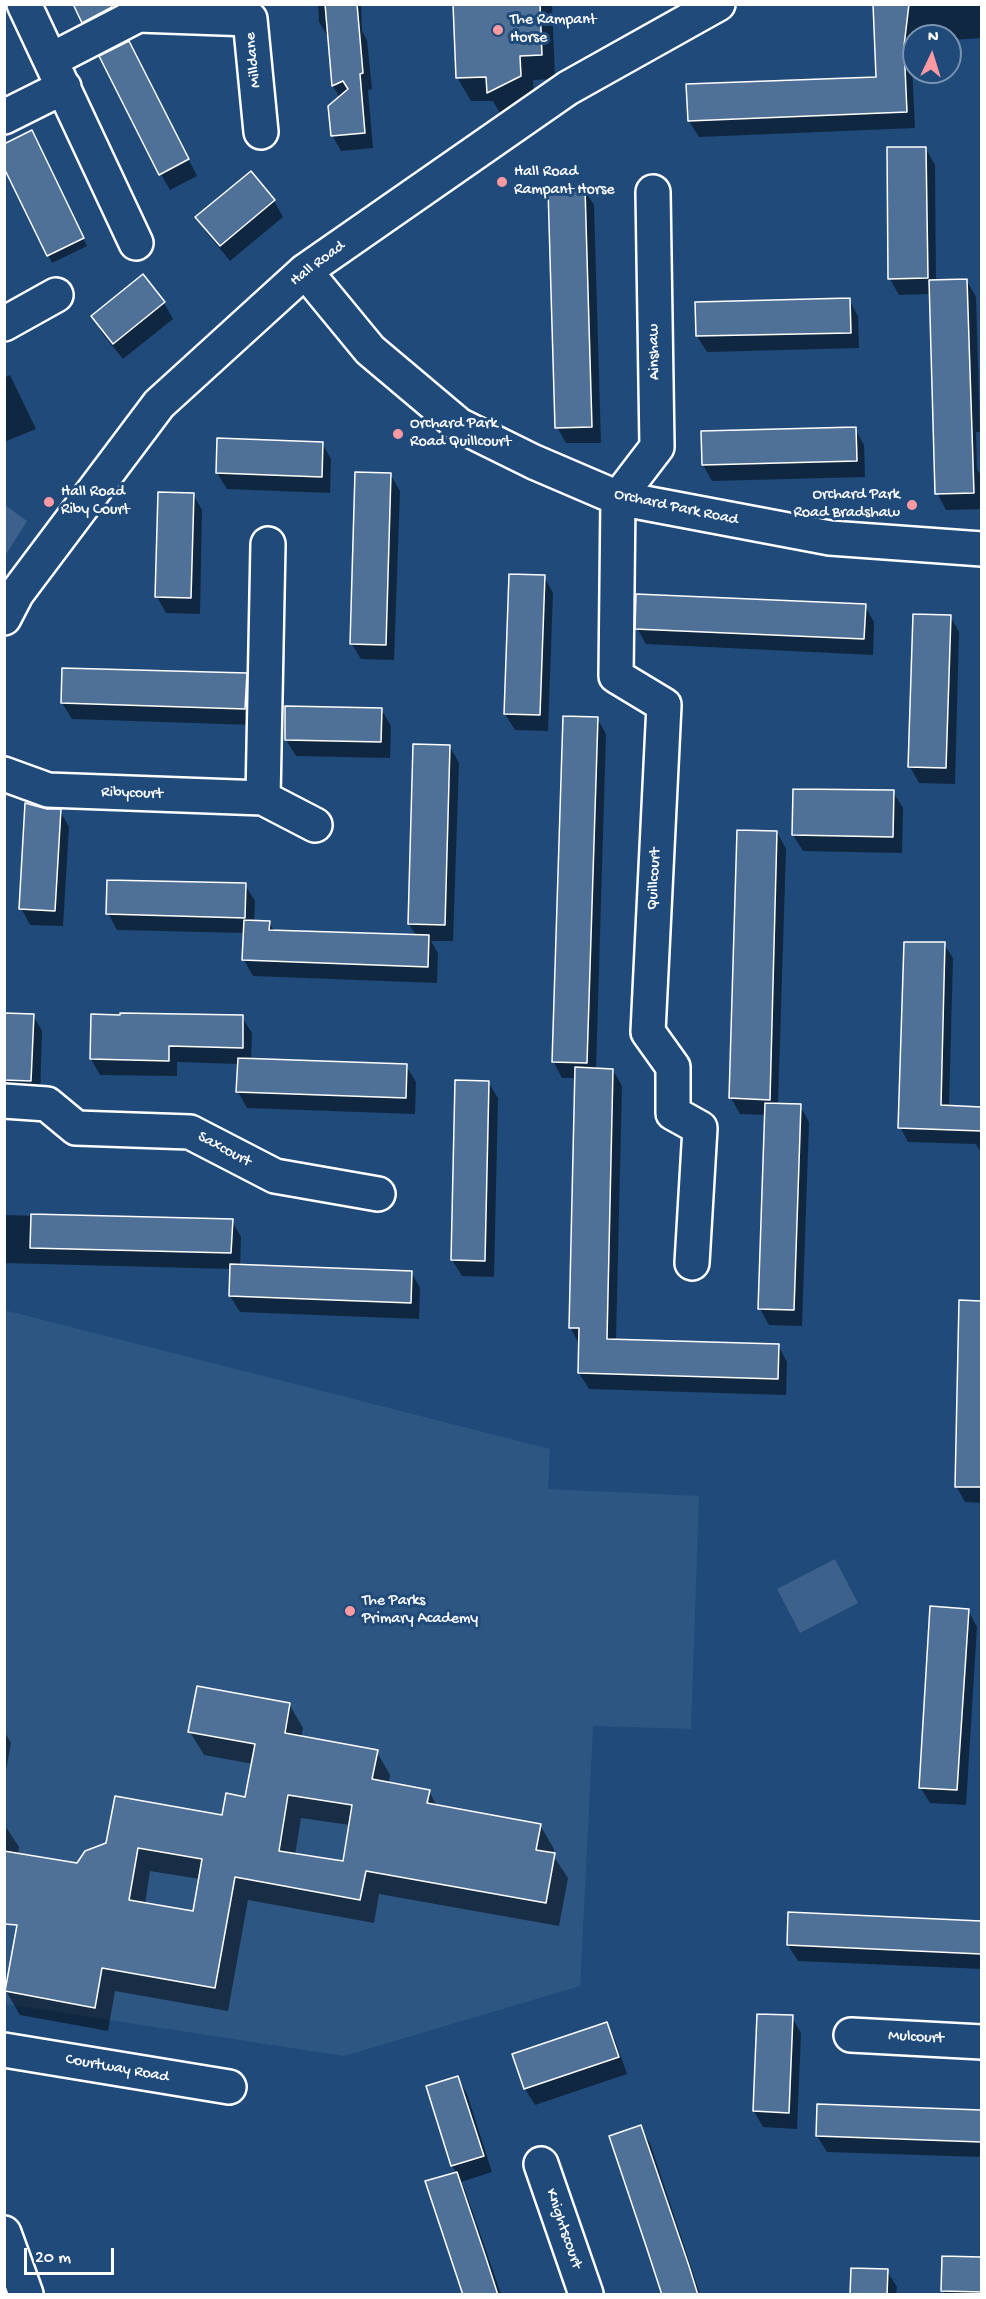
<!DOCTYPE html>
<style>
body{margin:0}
#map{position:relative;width:986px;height:2299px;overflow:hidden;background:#1f4a7a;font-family:"Gochi Hand",sans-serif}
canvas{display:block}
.frame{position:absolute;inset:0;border:6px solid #fff;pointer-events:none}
.north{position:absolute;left:902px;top:24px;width:60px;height:60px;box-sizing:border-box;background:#1f4a7a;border:2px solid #7992af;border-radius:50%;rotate:4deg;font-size:16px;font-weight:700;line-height:24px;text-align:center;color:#fff}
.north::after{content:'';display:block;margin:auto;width:21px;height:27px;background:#ff9aa2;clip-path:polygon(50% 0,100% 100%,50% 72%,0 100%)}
.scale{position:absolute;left:24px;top:2248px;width:90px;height:27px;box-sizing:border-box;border:3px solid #fff;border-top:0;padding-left:8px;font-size:18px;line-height:21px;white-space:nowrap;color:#fff;-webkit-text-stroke:4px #1f4a7a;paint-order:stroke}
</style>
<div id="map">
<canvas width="986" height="2299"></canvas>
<div class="frame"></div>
<div class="north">N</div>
<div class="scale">20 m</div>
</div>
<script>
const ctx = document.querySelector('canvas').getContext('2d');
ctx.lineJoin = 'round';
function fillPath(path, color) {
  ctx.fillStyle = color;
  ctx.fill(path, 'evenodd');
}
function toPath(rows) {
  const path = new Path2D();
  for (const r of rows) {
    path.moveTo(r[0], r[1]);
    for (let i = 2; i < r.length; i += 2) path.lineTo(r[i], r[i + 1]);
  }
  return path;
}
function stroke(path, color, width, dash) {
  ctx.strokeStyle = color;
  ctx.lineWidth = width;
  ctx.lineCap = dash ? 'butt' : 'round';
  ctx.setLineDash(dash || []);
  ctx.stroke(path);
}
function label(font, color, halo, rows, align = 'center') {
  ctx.font = font + ' "Gochi Hand",sans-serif';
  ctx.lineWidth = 6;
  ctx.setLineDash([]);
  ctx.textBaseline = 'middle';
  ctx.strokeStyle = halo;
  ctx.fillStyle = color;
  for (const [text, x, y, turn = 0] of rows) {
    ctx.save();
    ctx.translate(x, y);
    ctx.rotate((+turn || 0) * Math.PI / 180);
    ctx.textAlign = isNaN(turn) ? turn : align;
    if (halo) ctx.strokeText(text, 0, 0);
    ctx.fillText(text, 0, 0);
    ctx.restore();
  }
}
const built = toPath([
 [4,1310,550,1449,548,1489,699,1496,691,1729,593,1726,580,1986,344,2056,5,2004]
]);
const green = toPath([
 [5,505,27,521,5,556],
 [835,1559,858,1603,800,1633,777,1589]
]);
const shadow = toPath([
 [75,4,117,4,123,17,93,38],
 [318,4,361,4,362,31,367,40,372,89,368,90,373,148,341,151,332,135,340,98,333,86,329,39,319,22],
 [454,4,552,4,555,79,533,80,534,100,502,117,493,101,471,101,457,77],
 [874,4,982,4,982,38,950,40,950,36,914,36,912,64,915,128,699,137,689,121,877,78],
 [138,59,197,176,170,190,161,174],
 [36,140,87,246,52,263,48,255],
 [926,149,935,165,936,282,967,281,976,297,980,432,976,432,977,469,981,476,982,509,946,510,937,493,931,294,899,295,890,279],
 [584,189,594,205,601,443,566,443,557,427],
 [274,201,283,217,230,261,207,233,197,217],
 [143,277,164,303,173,319,123,359,102,333,93,317],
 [849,300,858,316,859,348,707,352,697,336],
 [10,375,36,429,4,442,4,378],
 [855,429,864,445,865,477,712,481,703,465],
 [322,443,331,459,330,493,227,489,217,473],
 [390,474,400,491,394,660,361,659,351,643],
 [193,494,202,510,200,614,166,613,157,597],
 [510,575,544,576,553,593,548,731,515,730,505,714],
 [865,606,874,622,873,655,646,644,637,628],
 [950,616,959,632,955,784,919,783,910,767],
 [246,675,255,691,254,725,72,719,62,703],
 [381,709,391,726,390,758,296,756,286,740],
 [597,718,606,734,596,1070,613,1070,622,1086,616,1340,778,1345,787,1362,786,1395,589,1389,579,1373,579,1344,570,1327,576,1078,562,1078,553,1061],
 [450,747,459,763,453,941,431,941,438,953,437,983,253,976,244,960,245,933,117,930,108,913,245,885,255,901,254,922,269,922,274,931,416,936,409,924],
 [893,792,903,808,902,853,803,851,793,835],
 [47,810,60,811,69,827,63,926,30,925,21,908],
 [777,832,786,849,778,1105,800,1106,809,1122,802,1326,769,1325,760,1309,766,1115,740,1114,731,1098],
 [944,944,953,958,949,1107,982,1108,982,1154,976,1144,908,1142,900,1127],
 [4,1014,33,1015,42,1031,40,1097,4,1096],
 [242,1017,252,1033,251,1060,406,1066,416,1082,415,1114,247,1108,238,1092,239,1064,177,1062,177,1076,100,1075,91,1059],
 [488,1082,498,1098,494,1277,462,1276,452,1260],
 [4,1215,232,1221,241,1237,240,1266,411,1272,420,1288,419,1319,240,1312,230,1296,231,1269,4,1263],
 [961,1301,982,1302,982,1503,965,1502,956,1486],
 [968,1610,977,1627,966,1805,930,1803,920,1787],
 [289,1704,303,1728,301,1738,377,1752,390,1775,389,1784,429,1791,437,1806,540,1825,554,1849,553,1855,568,1878,559,1926,379,1894,374,1923,248,1900,228,2011,115,1991,108,2031,20,2015,6,1991,22,1904,4,1901,4,1824,19,1847,18,1855,78,1865,224,1817,246,1798,253,1764,204,1755,190,1732],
 [301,1818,350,1825,344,1862,295,1855],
 [150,1871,200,1879,194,1913,145,1904],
 [4,1731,11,1743,4,1781],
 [790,1914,982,1922,982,1969,798,1961,788,1945],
 [792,2017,801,2033,797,2129,763,2127,754,2111],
 [606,2024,615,2040,627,2074,535,2105,525,2089,514,2055],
 [458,2078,467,2094,492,2172,461,2182,465,2190,501,2294,464,2294,457,2174,452,2165],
 [818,2106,982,2111,982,2157,827,2152,817,2136],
 [640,2127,650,2143,700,2294,664,2294],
 [944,2257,982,2258,982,2294,945,2294,943,2291],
 [887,2271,897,2287,896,2294,852,2294]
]);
const building = toPath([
 [73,4,111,4,112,7,82,23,73,4],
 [325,4,357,4,363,73,360,74,365,133,331,136,328,106,348,89,343,81,332,86,325,4],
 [453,4,540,4,542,55,520,56,521,76,487,93,486,77,456,78,453,4],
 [873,4,909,4,904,46,907,112,688,121,686,84,876,77,873,4],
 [129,41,189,159,159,175,99,56,129,41],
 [32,130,84,238,47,256,4,168,4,144,32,130],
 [887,147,926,147,928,278,888,279,887,147],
 [251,171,275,200,220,246,195,217,251,171],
 [585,188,592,427,555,428,548,189,585,188],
 [143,274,165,302,113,344,91,316,143,274],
 [967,279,974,493,935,494,929,280,967,279],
 [850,298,851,333,696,336,695,302,850,298],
 [856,427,857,461,702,465,701,431,856,427],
 [217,438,323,442,322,477,216,473,217,438],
 [355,472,391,473,386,645,350,644,355,472],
 [158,492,194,493,191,598,155,597,158,492],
 [509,574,545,575,540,715,504,714,509,574],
 [636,594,866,604,864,639,635,629,636,594],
 [913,614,951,615,946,768,908,767,913,614],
 [62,668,247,673,245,709,61,703,62,668],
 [285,706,382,708,381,742,285,740,285,706],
 [563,716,598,717,587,1063,552,1062,563,716],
 [413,744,450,745,445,925,408,924,413,744],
 [793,789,894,790,893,837,792,835,793,789],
 [25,803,47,809,61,809,55,911,19,909,25,803],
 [737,830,777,831,770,1100,729,1098,737,830],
 [107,880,246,883,245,918,106,914,107,880],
 [244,920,270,921,269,930,429,935,428,967,242,960,244,920],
 [904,942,945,942,941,1105,981,1107,981,1131,898,1128,904,942],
 [4,1013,34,1014,31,1081,4,1080,4,1013],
 [120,1013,243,1015,243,1048,169,1046,169,1061,90,1059,91,1014,120,1015,120,1013],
 [238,1058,407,1064,406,1098,236,1092,238,1058],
 [575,1067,613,1069,607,1339,779,1344,778,1379,578,1373,579,1328,569,1328,575,1067],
 [455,1080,489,1081,485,1261,451,1260,455,1080],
 [765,1103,801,1104,794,1310,758,1309,765,1103],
 [31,1214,233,1219,231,1253,30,1248,31,1214],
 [230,1264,412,1271,411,1303,229,1296,230,1264],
 [959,1300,981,1301,981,1487,955,1487,959,1300],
 [930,1606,969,1609,957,1790,919,1788,930,1606],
 [197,1686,290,1703,285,1733,378,1750,372,1779,430,1790,427,1803,541,1824,536,1850,555,1853,546,1903,366,1871,360,1900,235,1877,215,1988,102,1968,95,2008,5,1991,17,1925,4,1924,4,1851,77,1863,85,1851,106,1843,115,1796,222,1815,226,1793,245,1797,255,1744,188,1732,197,1686],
 [288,1795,352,1805,343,1861,279,1851,288,1795],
 [138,1848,202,1859,193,1911,129,1900,138,1848],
 [788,1912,981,1921,981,1954,787,1945,788,1912],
 [757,2014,793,2015,789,2113,753,2111,757,2014],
 [607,2022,619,2057,524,2089,512,2054,607,2022],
 [458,2076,484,2156,451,2166,426,2086,458,2076],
 [817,2104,981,2110,981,2142,816,2136,817,2104],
 [641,2125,689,2266,698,2295,662,2295,647,2249,609,2136,641,2125],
 [457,2172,485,2255,498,2295,463,2295,425,2181,457,2172],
 [942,2256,981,2257,981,2292,941,2291,942,2256],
 [851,2268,888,2269,887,2295,850,2295,851,2268]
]);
const minor = toPath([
 [24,4,136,243],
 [51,60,138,15,250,19,261,132],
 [4,117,64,87],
 [305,271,370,350,459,425,534,462,618,498,830,538,982,549],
 [4,324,56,295],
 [618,498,616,676,664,705,648,1032,673,1067,673,1113,700,1128,692,1263],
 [618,498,657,447,653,192],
 [4,618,17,593,159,404,305,271,568,88,718,4],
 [4,774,48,790,263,798,315,825],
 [263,798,268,544],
 [4,1101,47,1104,76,1128,190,1132,275,1176,378,1194],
 [851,2035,982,2042],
 [4,2050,229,2087],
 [541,2164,586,2294],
 [4,2233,26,2294]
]);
const markers = [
 [498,30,6,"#ff9aa2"],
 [502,182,6,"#ff9aa2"],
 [398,434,6,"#ff9aa2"],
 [49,502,6,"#ff9aa2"],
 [912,505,6,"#ff9aa2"],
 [350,1611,6,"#ff9aa2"]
];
const poiNames = [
 ["The Rampant",510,21],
 ["Horse",510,39],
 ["Hall Road",514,173],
 ["Rampant Horse",514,191],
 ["Orchard Park",410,425],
 ["Road Quillcourt",410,443],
 ["Hall Road",61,493],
 ["Riby Court",61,511],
 ["Orchard Park",900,496,"right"],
 ["Road Bradshaw",900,514,"right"],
 ["The Parks",362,1602],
 ["Primary Academy",362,1620]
];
const streetNames = [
 ["Milldane",254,60,-96],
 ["Hall Road",318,264,-37],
 ["Ainshaw",655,352,-91],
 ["Orchard Park Road",676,508,12],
 ["Ribycourt",132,794,2],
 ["Quillcourt",655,879,-87],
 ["Saxcourt",224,1150,28],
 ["Mulcourt",916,2038,3],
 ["Courtway Road",117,2069,10],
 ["Knightscourt",563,2229,71]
];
fillPath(built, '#2e5683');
fillPath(green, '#3c618b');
fillPath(shadow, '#0007');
fillPath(building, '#507197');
stroke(building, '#fff', 1.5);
stroke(minor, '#fff', 38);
stroke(minor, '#1f4a7a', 33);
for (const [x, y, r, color] of markers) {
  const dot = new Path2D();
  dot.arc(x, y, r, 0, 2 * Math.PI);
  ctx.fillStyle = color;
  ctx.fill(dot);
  stroke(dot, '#1f4a7a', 2);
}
label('16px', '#fff', '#1f4a7a', poiNames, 'left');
label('16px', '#fff', '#1f4a7a', streetNames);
</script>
